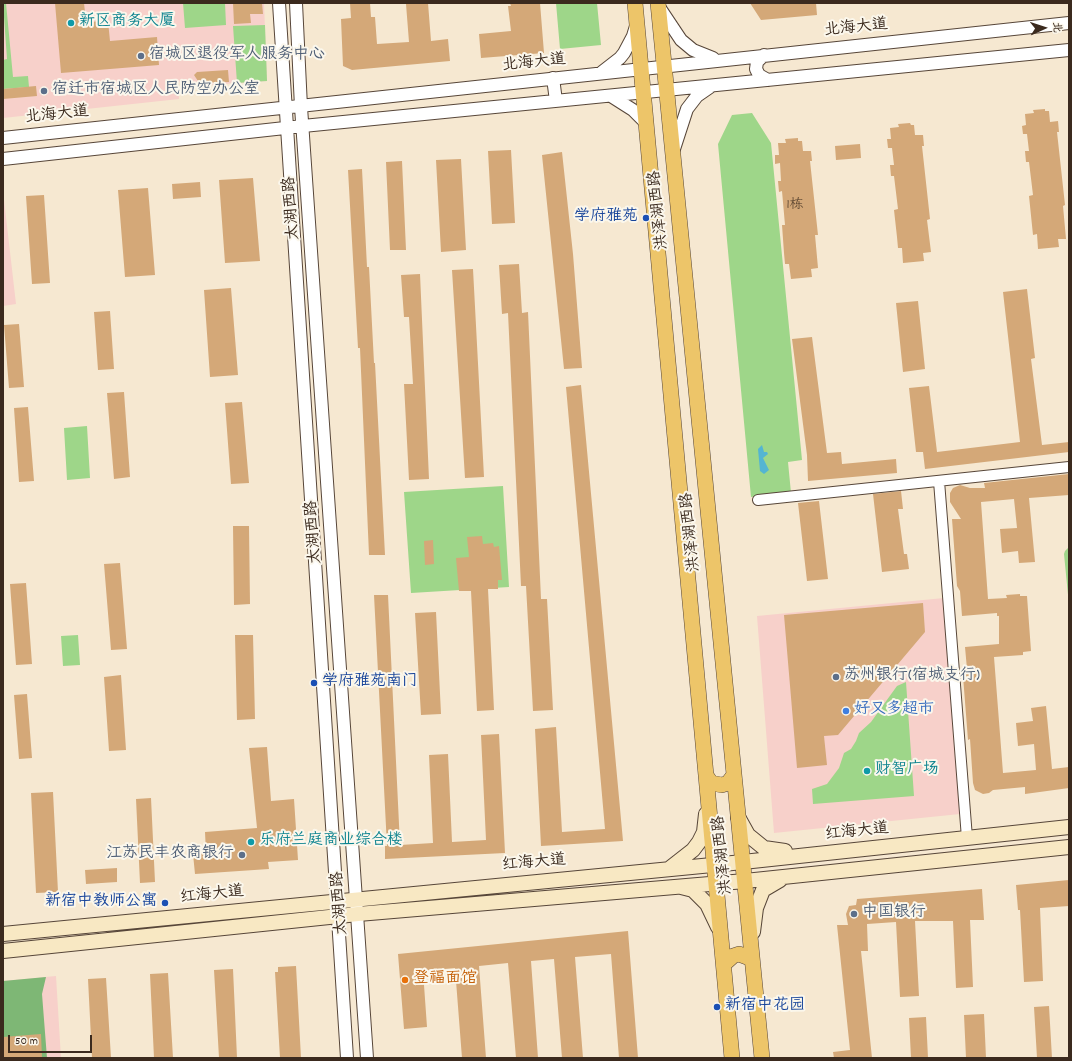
<!DOCTYPE html>
<meta charset="utf-8">
<style>
body{margin:0}
#map{position:relative;width:1072px;height:1061px;overflow:hidden;background:#f6e8d1;font-family:Dekko,"LXGW WenKai TC",sans-serif}
canvas{display:block}
.frame{position:absolute;inset:0;border:4px solid #3b2a1e;pointer-events:none}
.north{position:absolute;left:1024px;top:8px;width:40px;height:40px;-webkit-text-stroke:3px #fbf7ec;paint-order:stroke;rotate:87deg;font-size:11px;font-weight:700;line-height:16px;text-align:center;color:#3b2a1e}
.north::after{content:'';display:block;margin:auto;width:14px;height:18px;background:#3b2a1e;clip-path:polygon(50% 0,100% 100%,50% 72%,0 100%)}
.scale{position:absolute;left:8px;top:1035px;width:84px;height:18px;box-sizing:border-box;border:2px solid #3b2a1e;border-top:0;padding-left:5px;font-size:12px;line-height:14px;white-space:nowrap;color:#3b2a1e;-webkit-text-stroke:3px #fbf7ec;paint-order:stroke}
</style>
<div id="map">
<canvas width="1072" height="1061"></canvas>
<div class="frame"></div>
<div class="north">北</div>
<div class="scale">50 m</div>
</div>
<script>
const ctx = document.querySelector('canvas').getContext('2d');
ctx.lineJoin = 'round';
function fillPath(path, color) {
  ctx.fillStyle = color;
  ctx.fill(path, 'evenodd');
}
function toPath(rows) {
  const path = new Path2D();
  for (const r of rows) {
    path.moveTo(r[0], r[1]);
    for (let i = 2; i < r.length; i += 2) path.lineTo(r[i], r[i + 1]);
  }
  return path;
}
function stroke(path, color, width, dash) {
  ctx.strokeStyle = color;
  ctx.lineWidth = width;
  ctx.lineCap = dash ? 'butt' : 'round';
  ctx.setLineDash(dash || []);
  ctx.stroke(path);
}
function label(font, color, halo, rows, align = 'center') {
  ctx.font = font + ' Dekko,"LXGW WenKai TC",sans-serif';
  ctx.lineWidth = 4;
  ctx.setLineDash([]);
  ctx.textBaseline = 'middle';
  ctx.strokeStyle = halo;
  ctx.fillStyle = color;
  for (const [text, x, y, turn = 0] of rows) {
    ctx.save();
    ctx.translate(x, y);
    ctx.rotate((+turn || 0) * Math.PI / 180);
    ctx.textAlign = isNaN(turn) ? turn : align;
    if (halo) ctx.strokeText(text, 0, 0);
    ctx.fillText(text, 0, 0);
    ctx.restore();
  }
}
const built = toPath([
 [3,3,264,3,267,81,196,86,193,81,178,82,179,99,3,118],
 [3,191,16,304,3,306],
 [944,598,960,814,774,833,757,616],
 [56,976,61,1058,3,1058,3,981]
]);
const green = toPath([
 [3,3,6,3,13,77,28,76,29,87,3,89,3,60,7,59],
 [183,3,225,3,226,25,185,28],
 [556,3,597,3,601,45,560,49],
 [265,25,267,81,237,83,233,26],
 [752,113,771,143,802,460,788,462,791,493,751,497,718,144,732,115],
 [87,426,90,478,67,480,64,428],
 [503,486,509,587,411,593,404,492],
 [1069,547,1069,605,1064,554,1065,551],
 [78,635,80,665,63,666,61,636],
 [906,682,914,796,813,804,812,789,827,784,839,768,844,753,851,749,856,741,859,733,871,722,897,686]
]);
const forest = toPath([
 [46,977,42,994,47,1058,3,1058,3,981]
]);
const water = toPath([
 [762,445,764,452,767,452,768,454,763,458,769,470,764,474,760,471,758,449]
]);
const building = toPath([
 [55,3,84,3,86,22,108,21,110,41,157,37,159,65,61,73],
 [233,3,262,3,263,14,250,14,251,23,234,24],
 [350,3,370,3,371,17,375,17,377,44,409,42,406,4,428,3,431,41,448,39,450,61,352,70,343,66,341,19,351,18],
 [510,3,540,3,544,53,481,58,479,34,511,31,508,6,511,6],
 [750,3,816,3,817,15,761,20],
 [228,70,229,82,204,83,203,81,198,81,194,75,197,72],
 [36,86,37,96,3,99,3,89],
 [1045,109,1045,111,1049,111,1050,122,1058,121,1059,132,1057,132,1065,205,1063,206,1066,239,1058,239,1059,247,1038,249,1037,234,1033,235,1029,196,1033,195,1029,162,1026,162,1025,151,1029,151,1027,134,1023,134,1022,126,1026,125,1025,114,1034,113,1033,110],
 [910,123,911,125,914,125,915,135,923,135,924,146,922,146,930,219,927,220,931,252,923,253,924,261,903,263,902,248,898,248,897,237,894,210,898,209,894,176,891,176,890,165,894,165,892,148,888,148,887,139,891,139,890,128,899,127,898,124],
 [798,138,798,141,802,141,803,151,811,151,812,161,810,161,818,235,815,235,818,268,811,269,812,277,791,279,789,264,785,264,784,253,782,225,785,225,782,191,779,192,778,181,781,181,780,163,775,164,775,155,779,155,778,143,786,143,785,139],
 [860,144,861,158,836,160,835,146],
 [511,150,515,223,492,224,488,151],
 [562,152,573,254,582,368,564,369,542,155],
 [461,159,466,250,441,252,436,160],
 [402,161,406,250,390,250,386,162],
 [362,169,367,267,369,267,374,363,375,363,385,555,369,555,360,348,358,348,348,170],
 [253,178,260,261,225,263,219,180],
 [200,182,201,197,173,199,172,184],
 [148,188,155,275,125,277,118,190],
 [44,195,50,283,32,284,26,196],
 [519,264,522,313,528,312,541,599,547,599,553,710,533,711,526,586,521,586,508,313,502,314,499,265],
 [473,269,484,477,465,478,452,270],
 [420,274,429,479,409,480,404,384,413,384,409,317,404,317,401,275],
 [231,288,238,375,210,377,204,290],
 [1027,289,1035,358,1031,359,1042,445,1069,442,1069,452,925,469,923,452,916,452,909,388,929,386,937,452,1020,442,1003,292],
 [918,301,925,369,903,372,896,303],
 [110,311,114,369,98,370,94,312],
 [19,324,24,387,9,388,4,325],
 [812,337,827,453,841,452,842,464,896,459,897,473,808,481,807,455,792,339],
 [581,385,623,841,541,846,535,729,556,727,562,832,605,829,566,387],
 [124,392,130,477,114,479,107,393],
 [242,402,249,483,231,484,225,403],
 [28,407,34,481,19,482,14,408],
 [1069,474,1069,495,1029,498,1035,562,1019,563,1018,551,1002,553,1000,529,1017,528,1014,499,981,502,988,599,1007,598,1006,595,1020,594,1020,596,1027,596,1031,651,1023,652,1023,655,994,657,1003,773,1036,770,1034,744,1018,746,1016,723,1033,721,1031,708,1046,706,1052,769,1069,767,1069,788,1025,794,1025,787,993,790,989,793,983,794,975,790,973,783,970,739,968,740,963,676,967,669,965,647,999,644,999,616,997,616,997,613,962,616,960,591,957,586,952,519,961,519,950,502,950,493,953,488,960,485,970,488,985,488,984,483],
 [901,491,903,509,898,509,904,554,907,554,909,569,882,572,873,494],
 [819,501,828,579,807,581,798,503],
 [233,526,249,526,250,604,234,605],
 [482,536,483,544,493,543,494,547,499,546,502,580,498,580,498,589,488,589,494,710,477,711,471,591,459,591,456,558,469,557,467,537],
 [433,540,434,564,425,565,424,541],
 [120,563,127,649,111,650,104,564],
 [26,583,32,664,16,665,10,584],
 [374,595,388,595,400,845,433,843,429,755,448,754,452,842,486,840,481,735,499,734,505,853,385,859,385,846,387,846],
 [923,603,925,632,838,735,824,736,827,765,797,768,784,615],
 [436,612,441,714,421,715,415,613],
 [235,635,253,635,255,719,237,720],
 [121,675,126,750,109,751,104,677],
 [27,694,32,758,19,759,14,695],
 [267,747,271,801,294,799,298,860,268,862,269,869,195,874,193,854,206,853,205,832,257,828,249,748],
 [53,792,58,892,36,893,31,793],
 [151,798,155,882,140,883,136,799],
 [117,868,117,882,86,884,85,870],
 [1069,880,1069,906,1040,908,1043,981,1024,982,1020,910,1018,910,1016,885],
 [982,889,984,920,970,920,973,987,956,988,953,921,915,921,919,996,900,997,896,922,867,924,868,951,861,951,872,1058,834,1058,833,1052,850,1050,837,925,848,925,846,914,849,906,856,905,857,899],
 [628,931,638,1058,619,1058,611,954,575,957,583,1058,562,1058,554,959,531,961,538,1058,516,1058,508,963,479,966,486,1058,462,1058,455,968,423,971,427,1027,404,1029,398,954],
 [296,966,301,1058,280,1058,275,972,278,972,278,967],
 [233,969,237,1058,219,1058,214,970],
 [168,973,173,1058,154,1058,150,974],
 [106,978,111,1058,92,1058,88,979],
 [1049,1006,1052,1058,1037,1058,1034,1007],
 [984,1014,986,1058,966,1058,964,1015],
 [926,1017,928,1058,911,1058,909,1018],
 [41,1034,42,1058,3,1058,3,1037]
]);
const minor = toPath([
 [939,481,967,838],
 [758,500,1069,467]
]);
const tertiary = toPath([
 [279,3,347,1058],
 [296,3,301,107,367,1058],
 [659,7,681,40,693,50,713,58],
 [764,55,757,62,756,69,759,75,768,80],
 [602,72,620,58,624,53,633,36,636,26],
 [553,78,556,101],
 [611,96,633,110,646,123],
 [3,138,1069,23],
 [674,149,687,109,697,96,710,87],
 [3,159,303,126,1069,50]
]);
const secondary = toPath([
 [738,817,748,835,764,848,785,851],
 [670,868,693,850,699,842,704,832,706,814],
 [681,887,693,890,707,904,718,927],
 [753,932,756,908,763,890,780,880],
 [3,934,743,862,1069,827],
 [3,951,358,914,745,881,1069,847]
]);
const primary = toPath([
 [635,3,732,1058],
 [658,3,762,1058],
 [707,777,711,783,722,785,728,783,734,775],
 [724,964,733,956,739,954,752,959]
]);
const markers = [
 [71,23,4,"#0f9aa8"],
 [141,56,4,"#5c6f8a"],
 [44,91,4,"#5c6f8a"],
 [646,218,4,"#1a4fb4"],
 [836,677,4,"#5c6f8a"],
 [314,683,4,"#1a4fb4"],
 [846,711,4,"#3f7fe0"],
 [867,771,4,"#0f9aa8"],
 [251,842,4,"#0f9aa8"],
 [242,855,4,"#5c6f8a"],
 [165,903,4,"#1a4fb4"],
 [854,914,4,"#5c6f8a"],
 [405,980,4,"#e8710a"],
 [717,1007,4,"#1a4fb4"]
];
const numberNames = [
 ["1栋",795,206]
];
const cultureNames = [
 ["新区商务大厦",79,23],
 ["财智广场",875,771],
 ["乐府兰庭商业综合楼",259,842]
];
const streetNames = [
 ["北海大道",856,29,-6],
 ["北海大道",534,64,-6],
 ["北海大道",57,116,-6],
 ["太湖西路",293,208,-94],
 ["洪泽湖西路",660,210,-96],
 ["太湖西路",315,532,-94],
 ["洪泽湖西路",692,532,-96],
 ["红海大道",857,833,-6],
 ["洪泽湖西路",724,855,-96],
 ["红海大道",534,864,-5],
 ["红海大道",212,896,-6],
 ["太湖西路",341,903,-94]
];
const serviceNames = [
 ["宿城区退役军人服务中心",149,56],
 ["宿迁市宿城区人民防空办公室",52,91],
 ["苏州银行(宿城支行)",844,677],
 ["江苏民丰农商银行",234,855,"right"],
 ["中国银行",862,914]
];
const transitNames = [
 ["学府雅苑",638,218],
 ["学府雅苑南门",322,683,"left"],
 ["新宿中教师公寓",157,903],
 ["新宿中花园",725,1007,"left"]
];
const shopNames = [
 ["好又多超市",854,711]
];
const foodNames = [
 ["登福面馆",413,980]
];
fillPath(built, '#f7d0ca');
fillPath(green, '#9ed689');
fillPath(forest, '#7eb775');
fillPath(water, '#54b5d2');
fillPath(building, '#d4a878');
stroke(minor, '#574639', 12);
stroke(tertiary, '#574639', 14);
stroke(secondary, '#574639', 16);
stroke(primary, '#574639', 16);
stroke(minor, '#fff', 10);
stroke(tertiary, '#fff', 12);
stroke(secondary, '#f8e8c3', 14);
stroke(primary, '#edc569', 15);
for (const [x, y, r, color] of markers) {
  const dot = new Path2D();
  dot.arc(x, y, r, 0, 2 * Math.PI);
  ctx.fillStyle = color;
  ctx.fill(dot);
  stroke(dot, '#fbf7ec', 1.5);
}
label('14px', '#614a34', null, numberNames);
label('16px', '#0d838f', '#fbf7ec', cultureNames, 'left');
label('16px', '#3b2a1e', '#fbf7ec', streetNames);
label('16px', '#4e5e75', '#fbf7ec', serviceNames, 'left');
label('16px', '#164399', '#fbf7ec', transitNames, 'right');
label('16px', '#366cbe', '#fbf7ec', shopNames, 'left');
label('16px', '#c56008', '#fbf7ec', foodNames, 'left');
</script>
